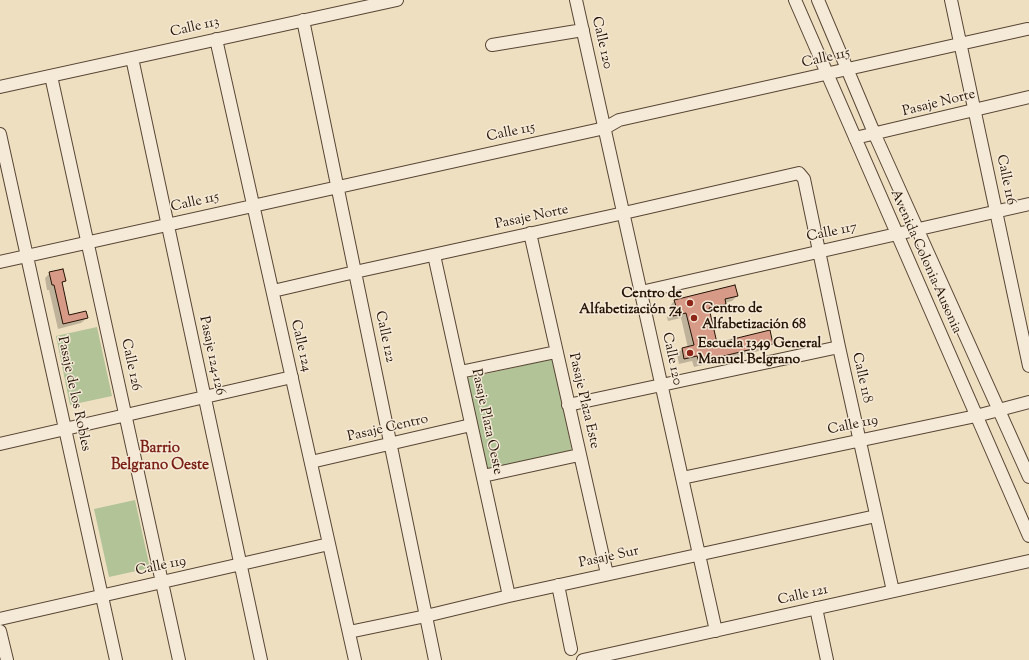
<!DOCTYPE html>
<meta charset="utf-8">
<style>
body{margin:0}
canvas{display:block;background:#efdfc1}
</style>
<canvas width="1029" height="660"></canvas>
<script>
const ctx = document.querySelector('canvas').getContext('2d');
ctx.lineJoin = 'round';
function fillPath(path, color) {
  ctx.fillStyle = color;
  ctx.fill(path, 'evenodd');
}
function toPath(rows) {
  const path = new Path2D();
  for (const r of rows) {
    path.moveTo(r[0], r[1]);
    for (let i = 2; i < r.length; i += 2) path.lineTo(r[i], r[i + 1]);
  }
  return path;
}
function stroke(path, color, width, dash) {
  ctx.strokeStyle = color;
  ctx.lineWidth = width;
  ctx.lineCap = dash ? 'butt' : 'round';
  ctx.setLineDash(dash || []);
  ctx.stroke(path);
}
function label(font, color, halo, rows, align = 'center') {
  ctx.font = font + ' "Sorts Mill Goudy",serif';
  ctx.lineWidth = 3;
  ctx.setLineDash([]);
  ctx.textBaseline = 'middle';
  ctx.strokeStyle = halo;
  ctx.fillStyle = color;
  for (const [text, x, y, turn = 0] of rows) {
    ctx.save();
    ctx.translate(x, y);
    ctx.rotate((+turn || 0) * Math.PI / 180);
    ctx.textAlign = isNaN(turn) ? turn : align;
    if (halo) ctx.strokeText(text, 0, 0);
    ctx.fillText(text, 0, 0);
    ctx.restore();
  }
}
const green = toPath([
 [97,327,112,396,70,405,56,336],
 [553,359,572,451,486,470,467,378],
 [135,500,150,568,109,577,94,509]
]);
const shadow = toPath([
 [50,273,65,281,61,284,68,316,87,318,81,323,58,329,49,290,47,290,45,278],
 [737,296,732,301,725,303,720,309,709,311,717,344,772,344,767,349,694,367,692,361,679,364,677,354,682,349,688,348,681,318,668,321,667,317,671,312,670,306,675,300]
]);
const building = toPath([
 [63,269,66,281,62,282,69,315,86,311,88,318,63,324,54,285,52,285,49,272,63,269],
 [735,285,738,296,725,299,726,304,709,308,717,343,770,330,773,344,699,362,697,356,684,359,682,348,694,345,686,313,673,316,671,310,677,309,674,300,735,285]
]);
const minor = toPath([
 [576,0,716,631],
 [795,0,1029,536],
 [818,0,875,135,1029,477],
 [951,0,1029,366],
 [303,20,435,660],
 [216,39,355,660],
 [492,45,583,30],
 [132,58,261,660],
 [51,76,179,660],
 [0,87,397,0],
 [0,134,116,660],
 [855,138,1029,97],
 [530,233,607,574],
 [434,255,509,596],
 [0,262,605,128,619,120,1027,29],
 [273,291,355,272,624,213,799,173,804,179,839,347,893,591],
 [641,292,1029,204],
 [460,372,556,352],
 [568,405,839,347],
 [0,444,292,377],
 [311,462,471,425],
 [483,476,579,455],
 [682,478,976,416,1029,402],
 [558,585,571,649],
 [816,608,827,660],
 [0,619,329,544],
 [0,631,7,660],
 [349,632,426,616,509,596,876,516],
 [583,660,1029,561]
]);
const markers = [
 [690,303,4,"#8f2418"],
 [694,318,4,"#8f2418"],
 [690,353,4,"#8f2418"]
];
const streetNames = [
 ["Calle 113",195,28,-13],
 ["Calle 120",601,43,77],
 ["Calle 115",826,59,-13],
 ["Pasaje Norte",939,104,-14],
 ["Calle 115",511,133,-12],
 ["Calle 116",1005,180,78],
 ["Calle 115",195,203,-13],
 ["Pasaje Norte",532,218,-12],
 ["Calle 117",832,233,-12],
 ["Avenida Colonia Ausonia",925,262,66],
 ["Calle 122",384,337,78],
 ["Calle 124",300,346,77],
 ["Pasaje 124-126",211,356,78],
 ["Calle 120",671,359,78],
 ["Calle 126",130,365,78],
 ["Calle 118",861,378,77],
 ["Pasaje de los Robles",73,394,78],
 ["Pasaje Plaza Este",583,401,77],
 ["Pasaje Plaza Oeste",486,422,78],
 ["Calle 119",853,426,-12],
 ["Pasaje Centro",388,429,-13],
 ["Pasaje Sur",609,558,-12],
 ["Calle 119",161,567,-12],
 ["Calle 121",803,596,-13]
];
const poiNames = [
 ["Centro de",682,295,"right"],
 ["Alfabetización 74",682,311,"right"],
 ["Centro de",702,310],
 ["Alfabetización 68",702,326],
 ["Escuela 1349 General",698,345],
 ["Manuel Belgrano",698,361]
];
const neighbourhoodNames = [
 ["Barrio",160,449],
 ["Belgrano Oeste",160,466]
];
fillPath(green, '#b2c398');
fillPath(shadow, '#0003');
fillPath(building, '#d79a87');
stroke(building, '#251306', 1);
stroke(minor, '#584635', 14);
stroke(minor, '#f5ead7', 12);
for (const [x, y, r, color] of markers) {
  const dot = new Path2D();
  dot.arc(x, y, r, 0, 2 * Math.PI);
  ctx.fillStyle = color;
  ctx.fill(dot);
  stroke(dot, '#f5ead7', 1.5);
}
label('14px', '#251306', '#f5ead7', streetNames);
label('bold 14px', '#251306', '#f5ead7', poiNames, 'left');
label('bold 15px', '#7a1f14', '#f5ead7', neighbourhoodNames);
</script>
